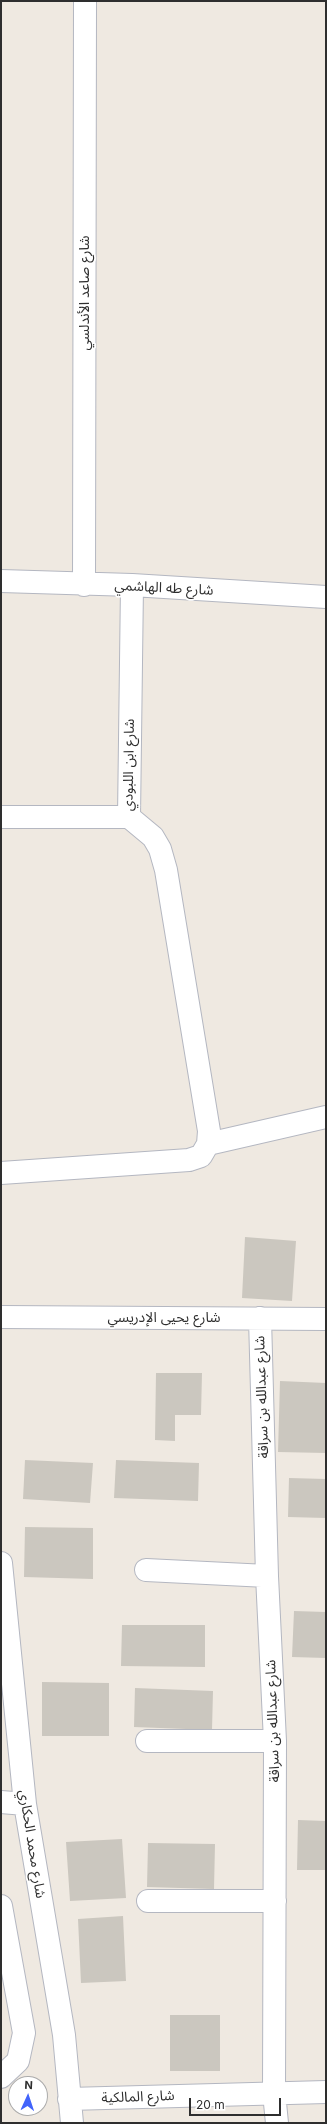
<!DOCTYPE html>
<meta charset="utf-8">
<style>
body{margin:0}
#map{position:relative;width:327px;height:2124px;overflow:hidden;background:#efe9e1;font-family:Inter,sans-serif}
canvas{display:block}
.frame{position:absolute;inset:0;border:2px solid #2e2e2e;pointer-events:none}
.north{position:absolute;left:8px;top:2076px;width:40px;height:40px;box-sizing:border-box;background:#fff;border:1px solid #ababab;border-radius:50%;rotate:3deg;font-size:11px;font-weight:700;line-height:16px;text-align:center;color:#2e2e2e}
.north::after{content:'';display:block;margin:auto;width:14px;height:18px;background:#4264fb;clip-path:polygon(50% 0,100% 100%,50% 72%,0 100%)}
.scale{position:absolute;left:189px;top:2098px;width:92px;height:18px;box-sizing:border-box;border:2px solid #2e2e2e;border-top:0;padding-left:5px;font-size:12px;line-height:14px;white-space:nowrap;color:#2e2e2e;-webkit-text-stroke:3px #fff;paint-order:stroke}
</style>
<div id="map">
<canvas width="327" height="2124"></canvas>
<div class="frame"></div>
<div class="north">N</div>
<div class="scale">20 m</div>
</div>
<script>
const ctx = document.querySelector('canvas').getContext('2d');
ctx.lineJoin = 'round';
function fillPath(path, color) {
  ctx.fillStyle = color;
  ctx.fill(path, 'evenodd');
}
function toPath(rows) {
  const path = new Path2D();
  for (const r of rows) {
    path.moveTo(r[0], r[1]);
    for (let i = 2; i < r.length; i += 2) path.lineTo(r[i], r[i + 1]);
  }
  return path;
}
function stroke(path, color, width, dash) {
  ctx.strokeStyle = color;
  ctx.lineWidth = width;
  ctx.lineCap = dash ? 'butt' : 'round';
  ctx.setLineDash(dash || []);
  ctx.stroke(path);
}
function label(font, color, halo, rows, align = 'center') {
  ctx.font = font + ' Inter,"Noto Sans Arabic",sans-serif';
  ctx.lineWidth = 3.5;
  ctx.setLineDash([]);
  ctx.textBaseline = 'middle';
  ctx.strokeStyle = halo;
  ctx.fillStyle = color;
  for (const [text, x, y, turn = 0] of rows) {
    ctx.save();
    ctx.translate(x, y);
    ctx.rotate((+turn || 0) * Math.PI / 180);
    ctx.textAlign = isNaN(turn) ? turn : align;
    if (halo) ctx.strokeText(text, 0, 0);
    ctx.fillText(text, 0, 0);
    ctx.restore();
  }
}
const building = toPath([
 [245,1237,296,1241,292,1301,242,1298],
 [156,1373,202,1373,201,1415,175,1415,175,1441,155,1440],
 [280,1381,326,1383,326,1453,278,1452],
 [25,1460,93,1463,90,1503,23,1499],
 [116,1460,199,1463,198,1501,114,1498],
 [289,1478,326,1479,326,1518,288,1517],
 [25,1527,93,1528,93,1579,24,1577],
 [294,1611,326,1612,326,1658,292,1657],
 [122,1625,205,1625,205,1667,121,1666],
 [42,1682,109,1683,109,1736,42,1736],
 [135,1688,213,1691,212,1730,134,1727],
 [298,1820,326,1821,326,1870,297,1870],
 [122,1839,126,1898,70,1901,66,1842],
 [148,1843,215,1844,214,1889,147,1887],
 [123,1916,126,1981,81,1983,78,1919],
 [170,2015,220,2015,220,2071,170,2071]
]);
const minor = toPath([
 [1,581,132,585,326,597],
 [84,585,85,1],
 [1,817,129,817],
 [129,817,132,585],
 [208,1144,326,1117],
 [1,1173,189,1160,201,1156,208,1144,209,1131,166,870,160,849,153,837,129,817],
 [1,1317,326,1319],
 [260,1318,267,1576,275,1741,274,2093,277,2123],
 [1,1563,25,1804,64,2035,72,2123],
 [146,1570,267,1576],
 [147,1741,275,1741],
 [1,1802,25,1804],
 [148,1901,275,1901],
 [1,1906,24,2033,18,2061,1,2077],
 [69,2099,326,2092]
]);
const streetNames = [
 ["شارع صاعد الأندلسي",85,293,-90],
 ["شارع طه الهاشمي",164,588,3],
 ["شارع ابن اللبودي",129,765,-89],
 ["شارع يحيى الإدريسي",164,1318],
 ["شارع عبدالله بن سراقة",262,1397,-92],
 ["شارع عبدالله بن سراقة",273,1721,-92],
 ["شارع محمد الحكاري",32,1844,81],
 ["شارع المالكية",138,2097,-2]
];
fillPath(building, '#cbc7bf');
stroke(minor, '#b4b7c1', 24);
stroke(minor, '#fff', 22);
label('14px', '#2e2e2e', '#fff', streetNames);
</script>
